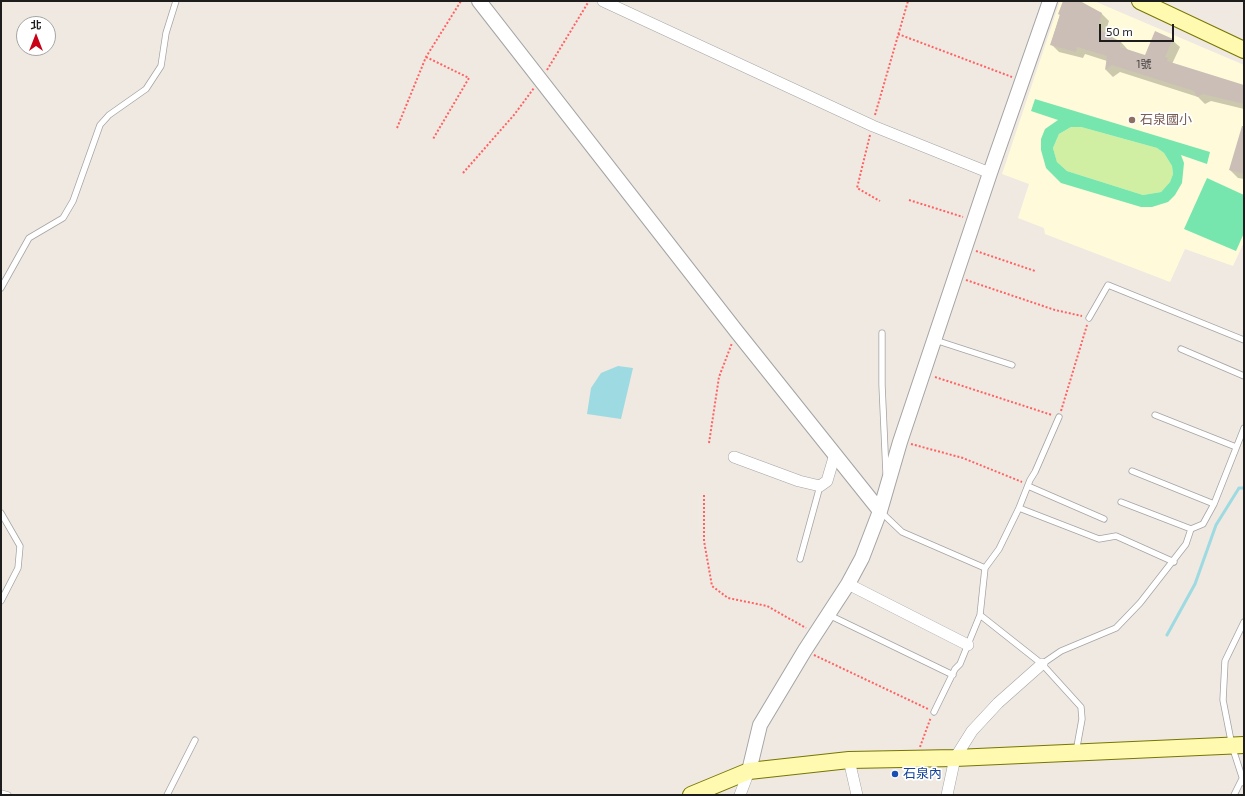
<!DOCTYPE html>
<meta charset="utf-8">
<style>
body{margin:0}
#map{position:relative;width:1245px;height:796px;overflow:hidden;background:#efe9e1;font-family:"Exo 2","Noto Sans TC",sans-serif}
canvas{display:block}
.frame{position:absolute;inset:0;border:2px solid #1d1d1d;pointer-events:none}
.north{position:absolute;left:16px;top:16px;width:40px;height:40px;box-sizing:border-box;background:#fff;border:1px solid #a5a5a5;border-radius:50%;rotate:0deg;font-size:11px;font-weight:700;line-height:16px;text-align:center;color:#1d1d1d}
.north::after{content:'';display:block;margin:auto;width:14px;height:18px;background:#c90018;clip-path:polygon(50% 0,100% 100%,50% 72%,0 100%)}
.scale{position:absolute;left:1099px;top:24px;width:75px;height:18px;box-sizing:border-box;border:2px solid #1d1d1d;border-top:0;padding-left:5px;font-size:12px;line-height:14px;white-space:nowrap;color:#1d1d1d;-webkit-text-stroke:3px #fff;paint-order:stroke}
</style>
<div id="map">
<canvas width="1245" height="796"></canvas>
<div class="frame"></div>
<div class="north">北</div>
<div class="scale">50 m</div>
</div>
<script>
const ctx = document.querySelector('canvas').getContext('2d');
ctx.lineJoin = 'round';
function fillPath(path, color) {
  ctx.fillStyle = color;
  ctx.fill(path, 'evenodd');
}
function toPath(rows) {
  const path = new Path2D();
  for (const r of rows) {
    path.moveTo(r[0], r[1]);
    for (let i = 2; i < r.length; i += 2) path.lineTo(r[i], r[i + 1]);
  }
  return path;
}
function stroke(path, color, width, dash) {
  ctx.strokeStyle = color;
  ctx.lineWidth = width;
  ctx.lineCap = dash ? 'butt' : 'round';
  ctx.setLineDash(dash || []);
  ctx.stroke(path);
}
function label(font, color, halo, rows, align = 'center') {
  ctx.font = font + ' "Exo 2","Noto Sans TC",sans-serif';
  ctx.lineWidth = 3.5;
  ctx.setLineDash([]);
  ctx.textBaseline = 'middle';
  ctx.strokeStyle = halo;
  ctx.fillStyle = color;
  for (const [text, x, y, turn = 0] of rows) {
    ctx.save();
    ctx.translate(x, y);
    ctx.rotate((+turn || 0) * Math.PI / 180);
    ctx.textAlign = isNaN(turn) ? turn : align;
    if (halo) ctx.strokeText(text, 0, 0);
    ctx.fillText(text, 0, 0);
    ctx.restore();
  }
}
const education = toPath([
 [1060,1,1094,1,1244,65,1244,242,1233,266,1185,249,1170,282,1045,234,1044,228,1018,218,1029,184,1002,174]
]);
const grass = toPath([
 [1071,127,1081,127,1157,148,1164,153,1172,166,1173,174,1170,182,1161,192,1143,195,1067,171,1057,162,1053,148,1059,134]
]);
const pitch = toPath([
 [1035,99,1210,152,1207,164,1181,155,1184,163,1182,183,1175,195,1168,202,1152,207,1141,207,1061,183,1046,168,1041,150,1041,139,1045,129,1058,120,1031,111],
 [1071,127,1081,127,1157,148,1164,153,1172,166,1173,174,1170,182,1161,192,1143,195,1067,171,1057,162,1053,148,1059,134],
 [1207,178,1244,195,1244,233,1236,251,1184,229]
]);
const water = toPath([
 [618,366,633,368,621,419,587,414,591,388,601,373]
]);
const shadow = toPath([
 [1064,1,1078,1,1101,13,1109,21,1105,33,1121,42,1128,50,1145,56,1172,40,1180,47,1172,64,1244,86,1244,109,1211,101,1205,104,1198,97,1120,72,1113,77,1106,70,1107,61,1085,54,1083,58,1059,52,1051,44],
 [1244,143,1244,179,1238,178,1230,170]
]);
const stream = toPath([
 [1167,635,1195,584,1216,525,1239,488,1244,488]
]);
const building = toPath([
 [1063,1,1080,1,1102,13,1097,29,1110,34,1109,37,1121,42,1120,47,1145,55,1155,31,1173,39,1165,57,1168,58,1167,61,1244,85,1244,104,1203,94,1197,97,1194,91,1112,65,1105,70,1107,56,1077,47,1076,52,1050,45,1060,15,1058,14],
 [1242,126,1244,126,1244,174,1229,170]
]);
const path = toPath([
 [898,34,1012,77],
 [426,57,469,78,433,139],
 [547,70,589,1],
 [875,115,908,1],
 [397,128,426,57,461,1],
 [870,135,857,188,880,201],
 [463,173,514,115,534,88],
 [909,200,963,217],
 [976,251,1035,271],
 [966,280,1055,310,1082,316],
 [935,377,1052,415],
 [1061,411,1087,325],
 [709,443,719,377,732,343],
 [911,444,963,458,1022,482],
 [704,495,704,541,712,586,728,598,767,606,806,628],
 [814,655,928,709],
 [920,747,931,717]
]);
const service = toPath([
 [1,288,29,238,63,218,73,201,100,125,109,115,146,89,161,66,166,33,176,1],
 [1089,318,1108,285,1244,340],
 [882,333,882,385,886,473],
 [935,340,1012,365],
 [1181,349,1244,376],
 [1155,415,1236,447],
 [1132,471,1214,504],
 [1028,486,1104,519],
 [1121,502,1191,529],
 [1019,508,1099,539,1116,536,1174,562],
 [881,512,902,532,985,568,980,615,1042,664,1061,651,1116,628,1140,603,1186,544,1191,529,1203,524,1214,504,1244,428],
 [1,513,20,546,18,568,1,601],
 [800,559,820,486],
 [985,568,999,549,1019,508,1030,480,1035,472,1059,417],
 [829,615,953,675],
 [1244,622,1225,661,1223,700,1232,746,1244,783],
 [1042,664,1081,707,1082,719,1076,752],
 [934,712,955,669,960,664,980,615],
 [1,793,8,795],
 [167,795,195,740],
 [1234,795,1242,779]
]);
const minor = toPath([
 [603,1,873,126,990,173],
 [734,457,799,481,820,486,827,481,835,454],
 [848,584,968,645],
 [849,760,857,795],
 [740,795,749,771],
 [947,795,955,758,972,731,998,703,1042,664]
]);
const tertiary = toPath([
 [479,1,737,332,880,511],
 [749,771,760,725,805,650,848,584,862,558,880,511,900,442,990,173,1050,1]
]);
const secondary = toPath([
 [1140,1,1244,50],
 [691,795,749,771,849,760,955,758,1244,745]
]);
const markers = [
 [1132,120,4,"#8d6e63"],
 [895,774,4,"#1a4fb4"]
];
const numberNames = [
 ["1號",1144,64]
];
const educationNames = [
 ["石泉國小",1140,120]
];
const transitNames = [
 ["石泉內",903,774]
];
fillPath(education, '#fffbda');
fillPath(grass, '#d0efa2');
fillPath(pitch, '#77e6ae');
fillPath(water, '#9ddae1');
fillPath(shadow, '#0003');
stroke(stream, '#9ddae1', 3);
fillPath(building, '#cbbeb7');
stroke(service, '#a4a4a4', 7);
stroke(minor, '#a4a4a4', 12);
stroke(tertiary, '#a4a4a4', 16);
stroke(secondary, '#777600', 18);
stroke(path, '#ff6264', 2, [2, 2]);
stroke(service, '#fff', 5.5);
stroke(minor, '#fff', 11);
stroke(tertiary, '#fff', 14);
stroke(secondary, '#fffaaf', 16);
for (const [x, y, r, color] of markers) {
  const dot = new Path2D();
  dot.arc(x, y, r, 0, 2 * Math.PI);
  ctx.fillStyle = color;
  ctx.fill(dot);
  stroke(dot, '#fff', 1.5);
}
label('11px', '#484544', null, numberNames);
label('13px', '#785e54', '#fff', educationNames, 'left');
label('13px', '#164399', '#fff', transitNames, 'left');
</script>
